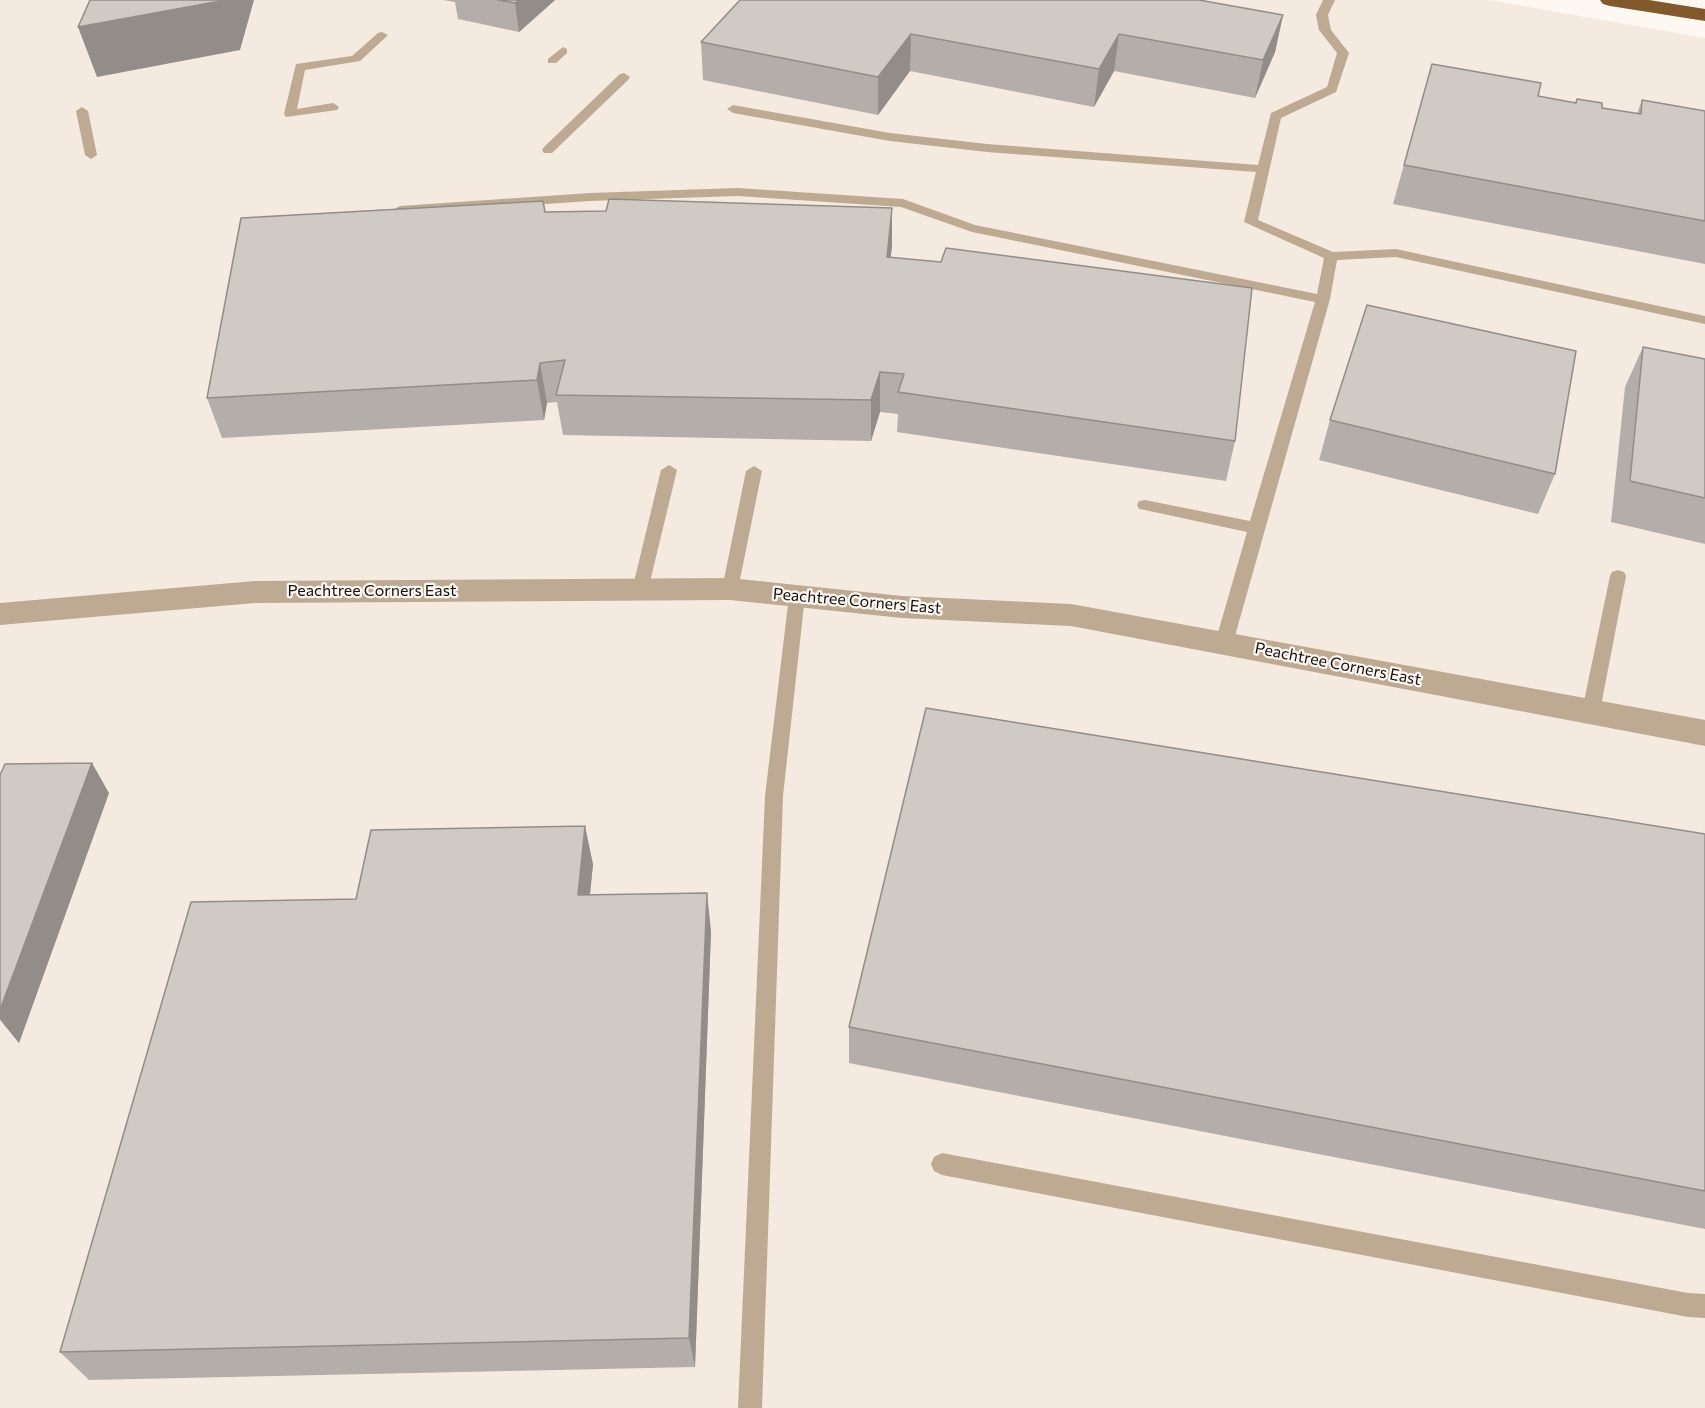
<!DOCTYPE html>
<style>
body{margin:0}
canvas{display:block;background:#fef8f2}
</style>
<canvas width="1705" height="1408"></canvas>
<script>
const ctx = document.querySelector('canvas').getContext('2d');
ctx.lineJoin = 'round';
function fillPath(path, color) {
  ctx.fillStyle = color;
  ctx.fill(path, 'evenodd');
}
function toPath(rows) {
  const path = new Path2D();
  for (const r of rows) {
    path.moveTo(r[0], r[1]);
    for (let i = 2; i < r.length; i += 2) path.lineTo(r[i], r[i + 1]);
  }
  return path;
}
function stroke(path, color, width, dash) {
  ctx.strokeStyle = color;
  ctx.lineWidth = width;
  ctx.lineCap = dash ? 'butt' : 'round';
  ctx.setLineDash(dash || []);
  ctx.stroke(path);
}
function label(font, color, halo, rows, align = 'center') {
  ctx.font = font + ' Commissioner,sans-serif';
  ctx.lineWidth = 4.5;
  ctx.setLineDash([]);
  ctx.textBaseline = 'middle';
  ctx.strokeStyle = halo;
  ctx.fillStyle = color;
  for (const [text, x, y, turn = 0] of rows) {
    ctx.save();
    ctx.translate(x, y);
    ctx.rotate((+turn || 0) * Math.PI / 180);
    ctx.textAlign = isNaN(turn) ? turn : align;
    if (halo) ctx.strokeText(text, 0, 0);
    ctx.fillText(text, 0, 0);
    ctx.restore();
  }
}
const built = toPath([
 [0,0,1489,0,1705,38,1705,1408,0,1408]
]);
const service = toPath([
 [1323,0,1335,0,1328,15,1331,30,1349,53,1336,92,1281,118,1258,220,1333,252,1396,249,1705,316,1705,324,1396,257,1337,260,1330,299,1233,643,1230,647,1224,649,1218,647,1215,643,1247,532,1145,510,1139,509,1137,505,1139,501,1145,500,1250,521,1315,302,972,232,901,207,738,196,590,201,400,214,393,210,400,206,590,193,738,188,903,199,975,225,1317,294,1324,258,1244,222,1256,172,987,152,890,141,733,113,727,109,733,105,890,133,987,144,1258,165,1271,113,1327,87,1337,53,1319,30,1316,15,1323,0],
 [382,32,388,35,386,37,360,61,305,70,297,109,333,103,339,107,337,110,286,117,284,114,296,64,352,56,378,33,382,32],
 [563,47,567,49,567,53,556,63,548,63,548,59,563,47],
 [624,73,630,77,628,80,552,153,544,153,542,150,544,147,620,74,624,73],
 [82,107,88,111,97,155,91,159,85,155,76,111,82,107],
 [669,465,677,470,648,590,646,594,640,596,634,594,632,590,661,470,669,465],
 [754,466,762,471,738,589,736,593,730,595,724,593,722,589,746,471,754,466],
 [1618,570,1624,572,1626,576,1600,711,1597,716,1591,718,1585,716,1582,711,1610,576,1612,572,1618,570],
 [797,590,803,592,805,596,783,796,762,1408,738,1408,765,796,789,596,791,592,797,590],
 [942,1153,1688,1293,1705,1294,1705,1318,1688,1317,942,1175,934,1171,931,1164,934,1157,942,1153]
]);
const minor = toPath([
 [730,578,902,596,1071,604,1705,720,1705,746,1071,626,902,618,730,600,255,603,0,625,0,603,255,581,730,578]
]);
const trunk = toPath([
 [1600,0,1649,0,1705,9,1705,21,1610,6,1603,4,1600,0]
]);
const wall = toPath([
 [443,0,555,0,519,32,458,19,455,2],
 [1283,15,1275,52,1255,98,1114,71,1094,107,910,71,878,115,703,80,701,42],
 [1432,64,1538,96,1575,103,1577,99,1602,108,1637,114,1642,100,1705,111,1705,264,1393,204],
 [892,208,892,247,890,258,1235,441,1226,481,897,432,898,414,880,412,871,441,563,435,557,402,547,403,544,420,222,438,207,398,545,212],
 [1643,347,1705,359,1705,544,1611,522,1625,387],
 [1330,420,1555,474,1538,514,1319,460],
 [0,775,109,793,19,1043,0,1020],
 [1705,834,1705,1229,849,1063,849,1027],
 [593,864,590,895,711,931,695,1367,89,1380,60,1352,356,899]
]);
const shadedWall = toPath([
 [226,0,254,0,240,50,97,77,78,27],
 [519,0,555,0,519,32,515,3],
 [1283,15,1275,52,1255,98,1263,60],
 [911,34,910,71,878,115,878,77],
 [1119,34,1114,71,1094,107,1099,69],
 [892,208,892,247,886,297,887,257],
 [540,363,547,403,544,420,537,380],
 [880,372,880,412,871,441,871,400],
 [92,763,109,793,19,1043,0,1019,0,1010],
 [585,826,593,864,586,933,578,895],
 [707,893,711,931,695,1367,689,1338]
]);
const building = toPath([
 [90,0,226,0,78,27,90,0],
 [498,0,519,0,515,3,498,0],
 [740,0,1199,0,1283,15,1263,60,1119,34,1099,69,911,34,878,77,701,42,740,0],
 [1432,64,1541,83,1538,96,1576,103,1577,99,1602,103,1602,108,1641,114,1642,100,1705,111,1705,221,1404,165,1432,64],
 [609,199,892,208,887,257,941,262,946,248,1252,288,1235,441,898,392,904,374,880,372,871,400,556,395,565,360,540,363,537,380,207,398,241,218,543,201,545,212,606,211,609,199],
 [1367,305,1576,351,1555,474,1330,420,1367,305],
 [1643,347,1705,359,1705,498,1630,481,1643,347],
 [926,708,1705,834,1705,1191,849,1027,926,708],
 [92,763,0,1010,0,775,5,764,92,763],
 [585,826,578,895,707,893,689,1338,60,1352,191,902,356,899,371,830,585,826]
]);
const streetNames = [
 ["Peachtree Corners East",372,591],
 ["Peachtree Corners East",857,601,5],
 ["Peachtree Corners East",1338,664,11]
];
fillPath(built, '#f5eadf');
fillPath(service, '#bea993');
fillPath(minor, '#bea993');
fillPath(trunk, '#82592c');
fillPath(wall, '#b3aea9');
fillPath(shadedWall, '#928d89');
fillPath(building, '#d0cac4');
stroke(building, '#928d89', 1.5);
label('16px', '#110f0d', '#fef8f2', streetNames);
</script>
